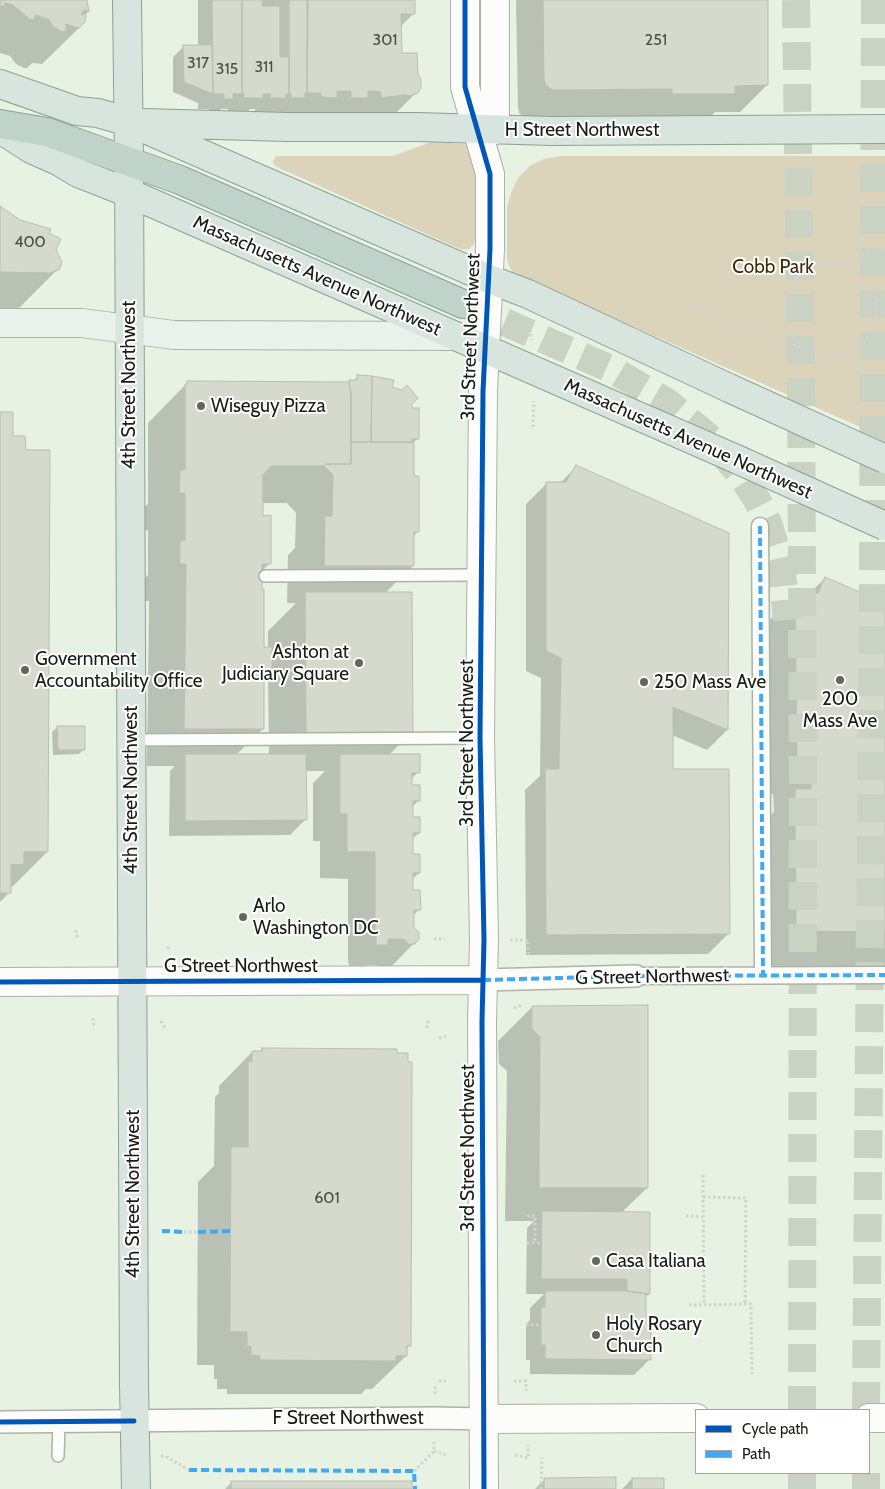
<!DOCTYPE html>
<style>
body{margin:0}
#map{position:relative;width:885px;height:1489px;overflow:hidden;background:#e8f2e2;font-family:Cabin,sans-serif}
canvas{display:block}
.legend{position:absolute;left:695px;top:1409px;width:175px;height:65px;box-sizing:border-box;background:#fff;border:1px solid #a3a5a1;margin:0;padding:6px 9px;list-style:none;font-size:15px;color:#181e13}
.legend li{display:flex;align-items:center;gap:10px;height:25px}
.legend b{width:25px;border:1px solid #a3a5a1}
</style>
<div id="map">
<canvas width="885" height="1489"></canvas>
<ul class="legend">
<li><b style="height:6px;background:#0057b8"></b>Cycle path</li>
<li><b style="height:6px;background:#3fa9f5"></b>Path</li>
</ul>
</div>
<script>
const ctx = document.querySelector('canvas').getContext('2d');
ctx.lineJoin = 'round';
function fillPath(path, color) {
  ctx.fillStyle = color;
  ctx.fill(path, 'evenodd');
}
function toPath(rows) {
  const path = new Path2D();
  for (const r of rows) {
    if (r.length === 3) {
      path.moveTo(r[0] + r[2], r[1]);
      path.arc(r[0], r[1], r[2], 0, 2 * Math.PI);
      continue;
    }
    path.moveTo(r[0], r[1]);
    for (let i = 2; i < r.length; i += 2) path.lineTo(r[i], r[i + 1]);
  }
  return path;
}
function stroke(path, color, width, dash) {
  ctx.strokeStyle = color;
  ctx.lineWidth = width;
  ctx.lineCap = dash ? 'butt' : 'round';
  ctx.setLineDash(dash || []);
  ctx.stroke(path);
}
function label(font, color, halo, rows, align = 'center') {
  ctx.font = font + ' Cabin,sans-serif';
  ctx.lineWidth = 4;
  ctx.setLineDash([]);
  ctx.textBaseline = 'middle';
  ctx.strokeStyle = halo;
  ctx.fillStyle = color;
  for (const [text, x, y, turn = 0] of rows) {
    ctx.save();
    ctx.translate(x, y);
    ctx.rotate((+turn || 0) * Math.PI / 180);
    ctx.textAlign = isNaN(turn) ? turn : align;
    if (halo) ctx.strokeText(text, 0, 0);
    ctx.fillText(text, 0, 0);
    ctx.restore();
  }
}
const green = toPath([
 [431,142,464,144,469,146,475,161,475,240,474,244,469,249,460,249,277,167,274,165,273,161,276,156,393,156],
 [561,156,885,156,885,438,515,274,511,270,507,260,507,207,511,193,518,178,530,166,544,159]
]);
const shadow = toPath([
 [0,0,85,0,88,12,84,16,80,27,42,64,32,63,27,68,24,68,16,64,10,56,0,53],
 [198,0,413,0,414,13,400,27,401,54,417,92,379,130,255,113,255,109,250,109,246,113,228,113,228,109,221,109,216,114,209,114,209,109,198,109,198,103,173,92,173,57,184,46,198,46],
 [516,0,767,0,767,85,740,112,715,112,707,120,645,120,645,116,524,117,519,113,518,107],
 [0,208,19,221,48,234,55,250,58,269,20,307,12,310,0,310],
 [357,377,391,387,411,403,418,438,413,443,413,477,418,531,413,537,413,566,385,593,411,733,389,755,418,772,411,779,411,786,419,800,411,808,411,819,419,833,412,839,412,855,419,873,411,880,411,891,419,909,413,916,413,928,418,939,387,971,381,971,377,965,366,965,360,972,349,972,349,963,348,963,348,879,320,878,320,841,313,841,313,783,325,771,305,771,305,820,290,835,169,836,170,771,175,766,147,766,149,601,143,601,143,580,148,575,148,530,142,530,143,509,148,504,148,423,188,382,348,383,353,382],
 [262,503,287,503,296,513,295,548,288,555,287,603,296,603,268,631,268,648,263,648,261,572,270,563,262,517],
 [268,671,269,755,236,755,263,729,262,677],
 [0,413,12,437,47,852,13,886,10,886,10,892,0,902],
 [576,467,728,534,727,730,707,750,672,735,672,770,728,934,708,954,526,955,525,790,540,776,541,678,526,671,526,504,546,484,559,484],
 [825,578,885,605,885,970,759,968,758,827,774,812,773,794,760,794,758,632,795,594,809,594],
 [57,727,84,749,79,754,53,755,52,732],
 [532,1007,647,1188,621,1213,649,1215,649,1294,645,1298,645,1317,649,1360,634,1375,530,1374,530,1360,526,1360,526,1324,530,1320,530,1308,544,1294,526,1294,527,1228,534,1221,505,1221,507,1071,499,1064,498,1041],
 [262,1049,409,1346,406,1350,406,1356,372,1389,366,1389,361,1394,227,1394,227,1389,217,1389,217,1379,214,1379,214,1365,197,1365,198,1182,214,1166,215,1097,219,1093,219,1086,252,1052,259,1052],
 [545,1479,615,1489,535,1489],
 [632,1479,663,1489,622,1489],
 [232,1482,410,1489,225,1489]
]);
const building = toPath([
 [0,0,87,0,89,12,85,9,81,15,85,14,86,16,85,22,79,28,66,24,66,31,62,32,54,27,48,19,35,15,34,20,29,19,13,5,5,3,5,6,0,6,0,0],
 [212,0,242,0,242,94,233,94,233,99,224,99,224,94,213,94,212,0],
 [242,0,263,0,262,6,280,6,280,57,289,57,289,94,286,94,286,98,270,98,270,94,263,94,263,98,244,98,244,94,242,94,242,0],
 [289,0,307,0,307,93,305,94,305,98,291,98,291,94,289,94,289,0],
 [308,0,415,0,415,14,401,14,402,53,417,53,418,74,421,80,421,87,418,93,411,96,403,95,381,98,381,92,368,91,368,98,351,98,351,91,337,91,337,98,321,97,321,93,307,93,308,0],
 [543,0,768,0,768,85,735,86,735,94,672,94,672,89,552,90,546,85,544,79,543,0],
 [183,45,212,45,213,94,184,82,183,45],
 [0,206,20,220,51,229,49,233,61,239,56,250,62,262,59,270,50,273,0,272,0,206],
 [357,375,372,376,371,442,351,442,351,394,349,380,357,380,357,375],
 [372,376,394,380,392,387,401,390,407,385,418,398,412,404,412,408,419,408,419,439,412,439,412,442,371,442,372,376],
 [187,381,349,382,351,394,351,464,326,464,324,466,271,466,263,475,263,516,271,515,271,564,262,564,262,589,264,589,264,647,272,647,272,670,264,670,264,729,184,729,186,564,180,564,180,541,185,540,185,493,179,493,180,470,185,470,185,384,187,384,187,381],
 [0,412,13,412,13,436,25,436,26,450,50,450,48,852,24,852,24,864,11,865,11,893,0,893,0,412],
 [351,442,414,442,414,476,419,476,419,532,414,532,414,566,324,566,325,516,332,516,333,475,324,466,326,464,351,464,351,442],
 [576,465,729,533,728,730,673,707,673,769,729,769,730,934,546,935,545,769,559,769,561,658,546,651,546,482,566,482,576,465],
 [825,577,885,603,885,932,796,931,795,789,811,789,810,757,797,757,795,593,818,593,825,577],
 [305,592,412,592,413,734,306,734,305,592],
 [57,726,85,726,85,750,58,750,57,726],
 [185,754,306,754,307,820,185,821,185,754],
 [340,754,420,754,420,773,412,773,412,785,420,785,420,801,413,801,413,817,420,817,420,833,413,833,413,854,420,854,420,873,413,873,413,890,420,890,421,910,414,910,414,928,419,932,419,939,415,944,408,944,404,939,388,939,388,945,376,945,376,936,375,936,375,852,347,852,347,814,340,814,340,754],
 [648,1005,648,1188,539,1188,540,1037,532,1029,532,1006,648,1005],
 [262,1048,397,1049,397,1053,408,1053,408,1062,412,1062,411,1346,407,1346,407,1356,396,1356,396,1361,260,1360,260,1356,251,1355,251,1346,247,1346,247,1332,230,1332,231,1147,248,1147,248,1061,252,1062,252,1051,262,1051,262,1048],
 [542,1211,650,1212,650,1294,627,1291,627,1279,541,1279,542,1211],
 [545,1291,627,1291,646,1294,646,1316,651,1316,651,1360,545,1359,545,1345,541,1345,541,1307,545,1307,545,1291],
 [616,1477,616,1489,544,1489,544,1478,616,1477],
 [632,1478,664,1478,664,1489,632,1489,632,1478],
 [231,1481,412,1481,412,1489,231,1489,231,1481]
]);
const motorwayTunnel = toPath([
 [796,0,801,376,803,775,802,1410],
 [466,305,613,370,667,402,711,439,743,478,757,500,768,523,776,548,782,572,787,620],
 [866,1410,873,570,875,0],
 [802,1489,802,1473],
 [866,1489,866,1473]
]);
const path = toPath([
 [833,263,885,248],
 [831,309,46],
 [877,299,885,314],
 [691,304,781,341,807,349],
 [530,324,531,340],
 [533,427,534,401],
 [76,930,77,939],
 [434,939,445,939],
 [510,940,528,940,528,954],
 [168,949,169,945],
 [514,1008,522,1005],
 [93,1018,94,1026],
 [161,1021,165,1028],
 [427,1028,428,1019],
 [439,1038,446,1036],
 [703,1175,704,1305],
 [703,1197,746,1198,745,1304],
 [527,1216,535,1216,535,1243],
 [686,1216,703,1217],
 [184,1232,198,1232],
 [527,1243,541,1243],
 [689,1305,751,1304,752,1374],
 [526,1325,541,1325],
 [439,1381,446,1381],
 [514,1381,526,1381,526,1391],
 [435,1394,435,1386],
 [434,1451,446,1455],
 [515,1455,528,1458,528,1445],
 [161,1456,165,1456,189,1470],
 [414,1471,434,1451,434,1442],
 [541,1489,542,1458]
]);
const service = toPath([
 [265,576,482,575],
 [131,740,480,738],
 [58,1456,59,1422]
]);
const pedestrian = toPath([
 [760,526,763,975],
 [636,976,885,975]
]);
const minor = toPath([
 [483,980,636,976],
 [0,1422,434,1418,484,1419]
]);
const tertiary = toPath([
 [465,0,465,87,490,174,490,249,483,391,480,738,484,940,482,1021,484,1489],
 [495,0,495,130],
 [0,982,483,980],
 [869,1418,885,1418],
 [484,1419,696,1418]
]);
const secondary = toPath([
 [0,323,82,323,174,335,454,336]
]);
const primary = toPath([
 [127,0,129,161,134,1384,136,1489],
 [0,84,77,111,98,113,129,122,489,279,528,294,729,388],
 [144,123,287,127,417,127,551,131,885,129],
 [0,129,31,149,58,161,78,173,129,193,734,458]
]);
const motorway = toPath([
 [0,124,47,132,180,180,463,304]
]);
const primaryBridge = toPath([
 [729,388,885,459],
 [734,458,885,526]
]);
const quiet = toPath([
 [760,526,763,975],
 [483,980,636,976,885,975],
 [162,1231,184,1232],
 [198,1232,231,1231],
 [189,1470,414,1471,415,1489]
]);
const cycleway = toPath([
 [465,0,465,87,490,174,490,249,483,391,480,738,484,940,482,1021,484,1489],
 [0,982,483,980],
 [0,1422,134,1421]
]);
const markers = [
 [201,406,5,"#61685b"],
 [359,663,5,"#61685b"],
 [25,670,5,"#61685b"],
 [840,680,5,"#61685b"],
 [644,682,5,"#61685b"],
 [243,917,5,"#61685b"],
 [596,1261,5,"#61685b"],
 [596,1335,5,"#61685b"]
];
const numberNames = [
 ["301",385,40],
 ["251",656,40],
 ["317",198,63],
 ["311",264,67],
 ["315",227,69],
 ["400",30,242],
 ["601",327,1198]
];
const streetNames = [
 ["H Street Northwest",582,130],
 ["Massachusetts Avenue Northwest",317,276,24],
 ["3rd Street Northwest",471,337,-88],
 ["4th Street Northwest",129,385,-90],
 ["Massachusetts Avenue Northwest",688,439,24],
 ["3rd Street Northwest",467,743,-90],
 ["4th Street Northwest",131,790,-90],
 ["G Street Northwest",241,966],
 ["G Street Northwest",652,977,-1],
 ["3rd Street Northwest",468,1148,-90],
 ["4th Street Northwest",133,1194,-90],
 ["F Street Northwest",348,1418]
];
const parkNames = [
 ["Cobb Park",773,267]
];
const poiNames = [
 ["Wiseguy Pizza",211,406],
 ["Ashton at",349,652,"right"],
 ["Judiciary Square",349,674,"right"],
 ["Government",35,659],
 ["Accountability Office",35,681],
 ["250 Mass Ave",654,682],
 ["200",840,699,"center"],
 ["Mass Ave",840,721,"center"],
 ["Arlo",253,906],
 ["Washington DC",253,928],
 ["Casa Italiana",606,1261],
 ["Holy Rosary",606,1324],
 ["Church",606,1346]
];
fillPath(green, '#dcd4ba');
fillPath(shadow, '#0003');
fillPath(building, '#d6dacc');
stroke(building, '#babeb1', 1);
stroke(motorwayTunnel, '#c9d2c3', 28, [28, 14]);
stroke(service, '#abb2a6', 14);
stroke(pedestrian, '#abb2a6', 19);
stroke(minor, '#abb2a6', 24);
stroke(tertiary, '#abb2a6', 30);
stroke(secondary, '#abb2a6', 30);
stroke(primary, '#8aa293', 30);
stroke(motorway, '#8aa293', 30);
stroke(path, '#d1d3cf', 3, [2.5, 2.5]);
stroke(service, '#fcfdfb', 11);
stroke(pedestrian, '#fcfdfb', 16);
stroke(minor, '#fcfdfb', 21);
stroke(tertiary, '#fcfdfb', 28);
stroke(secondary, '#eaf0ec', 28);
stroke(primary, '#d8e4de', 28);
stroke(motorway, '#c0d3ca', 28);
stroke(primaryBridge, '#8aa293', 30, []);
stroke(primaryBridge, '#d8e4de', 28);
stroke(quiet, '#3fa9f5', 4, [8, 4]);
stroke(cycleway, '#0057b8', 5);
for (const [x, y, r, color] of markers) {
  const dot = new Path2D();
  dot.arc(x, y, r, 0, 2 * Math.PI);
  ctx.fillStyle = color;
  ctx.fill(dot);
  stroke(dot, '#fff', 2);
}
label('16px', '#484e42', null, numberNames);
label('19px', '#181e13', '#fff', streetNames);
label('19px', '#3e2a08', '#fff', parkNames);
label('19px', '#181e13', '#fff', poiNames, 'left');
</script>
